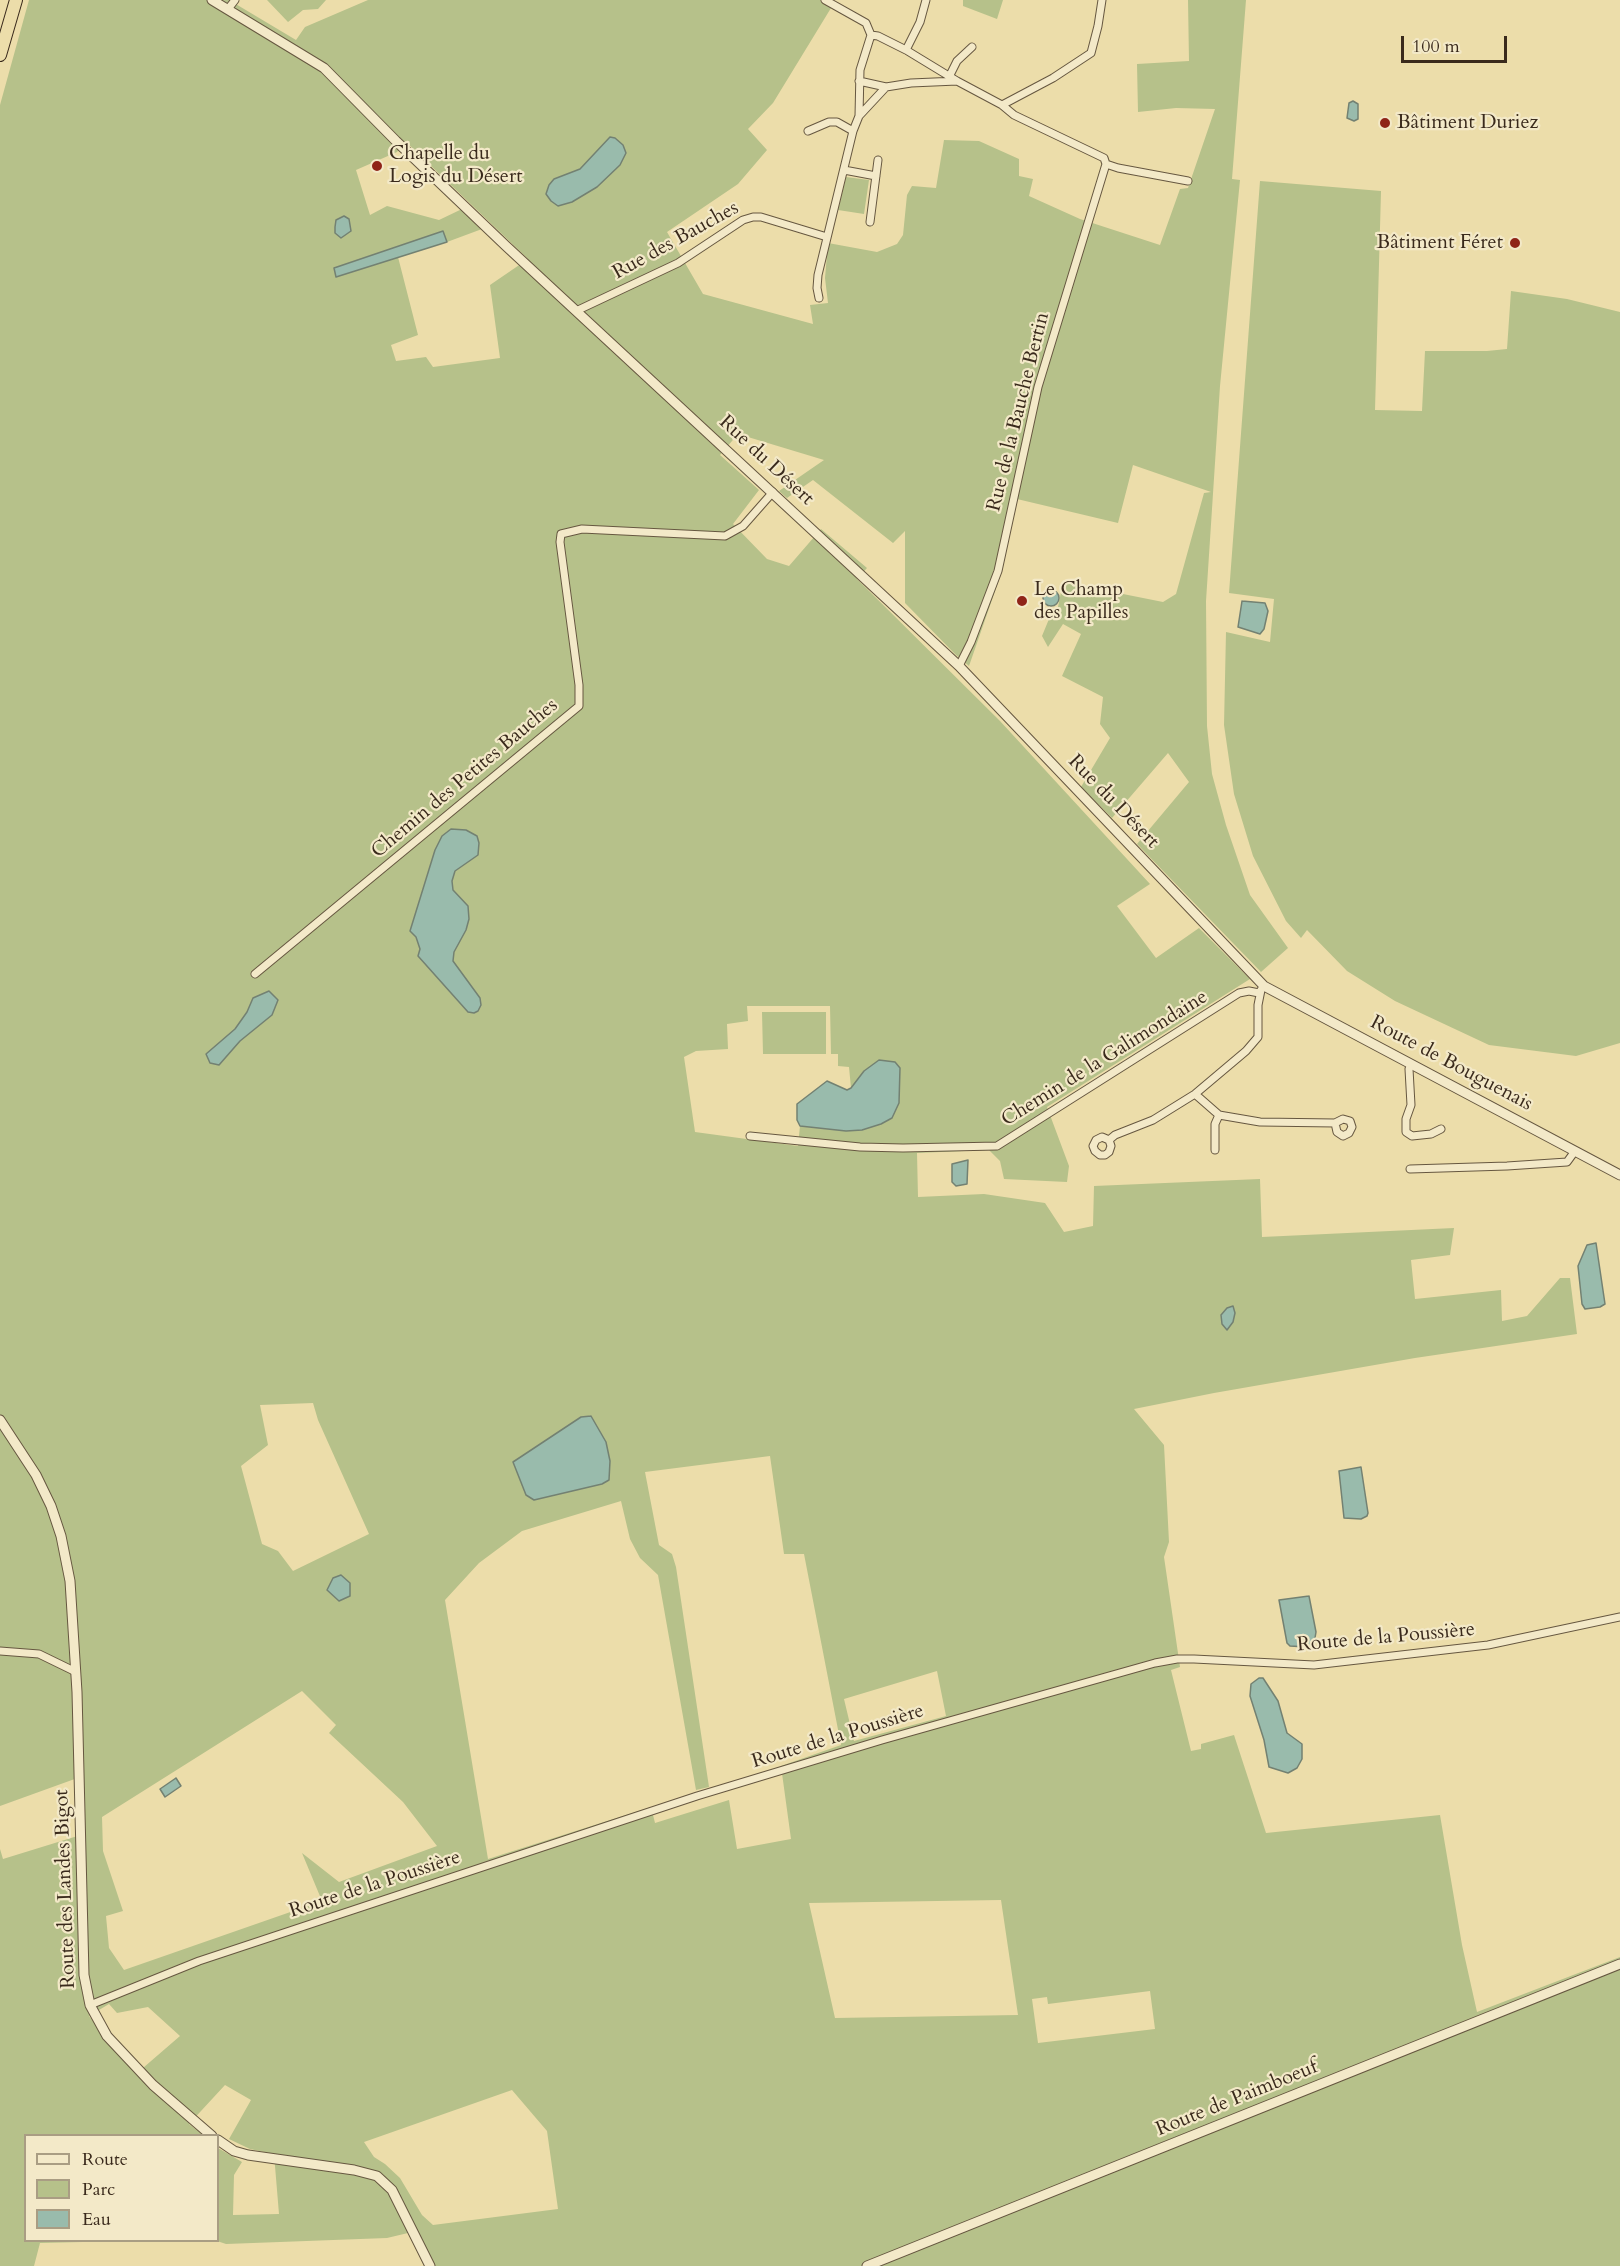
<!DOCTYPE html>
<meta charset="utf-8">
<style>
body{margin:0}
#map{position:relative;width:1620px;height:2266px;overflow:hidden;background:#ecddaa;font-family:Cardo,serif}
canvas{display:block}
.legend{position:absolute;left:24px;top:2134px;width:195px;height:108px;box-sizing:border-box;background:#f3e9c8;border:2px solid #a99d83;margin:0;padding:8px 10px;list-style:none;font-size:18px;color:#3a2a1c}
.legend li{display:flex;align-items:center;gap:12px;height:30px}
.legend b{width:30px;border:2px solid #a99d83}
.scale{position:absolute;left:1401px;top:36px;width:106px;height:27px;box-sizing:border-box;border:3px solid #3a2a1c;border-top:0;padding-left:8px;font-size:18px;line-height:21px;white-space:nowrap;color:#3a2a1c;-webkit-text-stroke:4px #f3e9c8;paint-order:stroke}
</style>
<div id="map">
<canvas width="1620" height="2266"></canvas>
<ul class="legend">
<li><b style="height:8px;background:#f3e9c8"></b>Route</li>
<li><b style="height:16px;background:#b6c18a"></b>Parc</li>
<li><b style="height:16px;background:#99bbac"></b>Eau</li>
</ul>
<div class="scale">100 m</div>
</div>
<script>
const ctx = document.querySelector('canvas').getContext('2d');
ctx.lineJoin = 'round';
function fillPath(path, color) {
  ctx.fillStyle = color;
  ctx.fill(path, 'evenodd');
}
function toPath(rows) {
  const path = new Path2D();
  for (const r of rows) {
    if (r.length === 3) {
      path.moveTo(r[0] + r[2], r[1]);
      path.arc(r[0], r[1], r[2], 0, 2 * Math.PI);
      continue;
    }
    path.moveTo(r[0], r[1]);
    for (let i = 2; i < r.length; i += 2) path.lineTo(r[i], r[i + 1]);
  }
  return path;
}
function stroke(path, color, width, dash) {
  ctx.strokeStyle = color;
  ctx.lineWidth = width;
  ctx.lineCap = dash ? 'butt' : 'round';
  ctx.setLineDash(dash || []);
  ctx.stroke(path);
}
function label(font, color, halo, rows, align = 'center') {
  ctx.font = font + ' Cardo,serif';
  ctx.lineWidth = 4.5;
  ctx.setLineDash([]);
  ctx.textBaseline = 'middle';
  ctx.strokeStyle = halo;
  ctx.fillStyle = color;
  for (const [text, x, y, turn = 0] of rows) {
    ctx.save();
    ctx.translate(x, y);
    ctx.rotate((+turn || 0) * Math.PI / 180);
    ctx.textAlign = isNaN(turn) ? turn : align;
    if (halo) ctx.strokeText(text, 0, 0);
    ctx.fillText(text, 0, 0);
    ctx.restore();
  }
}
const green = toPath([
 [29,0,229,0,296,40,305,27,368,0,834,0,831,8,773,103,748,129,767,150,738,184,667,232,703,294,813,324,810,305,828,303,825,278,828,243,877,252,897,244,903,235,907,195,912,186,936,188,944,140,979,141,1019,159,1019,176,1033,179,1029,196,1080,219,1160,245,1180,189,1188,188,1215,109,1176,108,1138,112,1137,64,1189,61,1188,0,1246,0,1232,179,1240,180,1220,386,1206,601,1207,726,1212,774,1226,825,1250,895,1288,948,1261,972,1137,844,1189,782,1168,753,1112,818,1081,787,1110,738,1100,724,1103,697,1062,676,1081,634,1063,624,1048,647,1042,636,1049,619,1058,607,1063,582,1163,602,1176,594,1204,493,1211,492,1133,465,1118,523,1017,499,1002,571,969,666,956,655,905,603,905,531,893,543,813,480,787,498,779,491,824,460,738,434,720,455,759,490,733,524,767,559,789,566,821,529,867,568,857,579,1000,721,1150,884,1117,906,1156,958,1199,928,1250,979,1047,1107,1069,1166,1067,1182,1004,1179,1000,1161,989,1150,917,1153,918,1197,984,1194,1045,1203,1064,1232,1093,1226,1094,1186,1260,1179,1262,1237,1454,1228,1450,1255,1411,1260,1415,1299,1501,1290,1502,1321,1527,1316,1560,1278,1570,1278,1577,1334,1415,1358,1214,1393,1134,1409,1164,1445,1169,1542,1164,1557,1180,1667,1171,1670,1191,1751,1201,1749,1201,1744,1234,1735,1266,1833,1440,1815,1462,1945,1477,2012,1620,1957,1620,2266,424,2266,408,2233,387,2238,226,2244,217,2241,218,2148,242,2162,234,2175,233,2215,279,2214,274,2154,250,2149,229,2139,251,2100,225,2085,189,2124,203,2135,26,2136,26,2240,125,2241,40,2243,34,2266,0,2266,0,1849,3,1859,84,1834,83,1776,0,1806,0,105],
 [405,141,528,259,490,285,500,358,433,367,426,357,396,361,391,345,418,335,398,257,336,276,334,268,443,231,447,242,482,229,462,209,439,220,387,206,370,215,356,170,397,152],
 [747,1006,830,1006,831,1054,838,1054,838,1066,849,1067,851,1088,864,1071,900,1068,899,1103,846,1131,800,1126,798,1146,695,1132,684,1057,696,1051,728,1049,727,1024,748,1021],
 [313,1403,318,1420,369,1534,293,1571,278,1551,262,1544,241,1466,268,1445,260,1405],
 [770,1456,784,1554,804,1554,841,1745,781,1766,791,1839,737,1849,729,1800,655,1823,651,1807,488,1859,445,1600,479,1563,522,1531,621,1501,630,1539,640,1558,658,1575,696,1790,709,1787,676,1567,672,1554,659,1545,645,1472],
 [937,1671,946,1716,854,1741,844,1699],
 [302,1691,336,1725,329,1733,403,1802,437,1846,339,1882,302,1853,322,1901,124,1970,109,1948,106,1916,123,1911,103,1851,102,1817],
 [1001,1900,1018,2015,835,2018,809,1903],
 [1150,1991,1155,2029,1038,2043,1032,1999,1047,1997,1048,2004],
 [109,2004,117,2013,148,2007,180,2036,136,2074,89,2016],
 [512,2090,547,2131,558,2209,433,2225,422,2215,400,2178,385,2164,374,2157,364,2142],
 [267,0,326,0,318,9,303,10,288,22],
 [963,0,1003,0,997,19,963,6],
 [846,177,869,180,864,214,838,210],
 [1260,181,1381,191,1375,410,1422,411,1425,351,1487,351,1507,349,1511,291,1567,299,1620,312,1620,1043,1576,1056,1489,1045,1395,1001,1347,971,1307,930,1301,938,1286,921,1253,856,1234,794,1224,725,1226,632,1270,642,1274,599,1229,593],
 [762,1012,826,1012,826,1054,763,1054]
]);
const water = toPath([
 [1353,101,1358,104,1358,119,1354,121,1347,118,1349,103,1353,101],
 [610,137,615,138,623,145,626,153,620,165,597,187,572,202,558,206,551,201,546,194,549,185,554,179,580,169,610,137],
 [344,216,349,219,351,231,341,238,335,233,335,227,336,220,344,216],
 [443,231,447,242,336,277,334,268,443,231],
 [1051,598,8],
 [1242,601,1265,603,1268,611,1264,629,1260,634,1238,627,1242,601],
 [451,829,466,830,477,836,479,843,478,855,455,871,452,881,453,890,468,906,469,919,466,930,454,952,453,961,480,998,481,1005,478,1011,474,1013,468,1012,418,956,420,949,416,937,410,931,435,850,442,836,451,829],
 [269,991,278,1000,272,1015,240,1041,219,1065,210,1063,206,1054,235,1029,247,1012,253,998,269,991],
 [879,1060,895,1062,900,1068,899,1103,892,1118,881,1124,862,1130,846,1131,800,1126,797,1120,797,1104,827,1081,847,1090,851,1088,864,1071,879,1060],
 [968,1160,967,1184,956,1186,952,1182,952,1164,968,1160],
 [1596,1243,1605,1304,1600,1307,1585,1309,1582,1304,1578,1266,1587,1245,1596,1243],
 [1233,1306,1235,1313,1233,1322,1227,1330,1222,1324,1221,1315,1227,1308,1233,1306],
 [591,1416,606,1442,610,1461,609,1480,602,1484,534,1500,526,1495,513,1462,581,1417,591,1416],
 [1361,1467,1368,1513,1367,1516,1361,1519,1344,1518,1339,1471,1361,1467],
 [341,1575,350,1583,350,1596,339,1601,327,1590,333,1578,341,1575],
 [1309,1596,1316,1632,1314,1644,1307,1647,1290,1646,1287,1643,1279,1600,1309,1596],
 [1259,1678,1263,1678,1278,1701,1287,1733,1302,1744,1302,1759,1297,1768,1288,1773,1269,1767,1264,1740,1250,1696,1251,1684,1259,1678],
 [176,1778,181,1786,165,1797,160,1789,176,1778]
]);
const minor = toPath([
 [825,0,866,23,871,35],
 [228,9,235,0],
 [871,35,878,36,906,50,957,81],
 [906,50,920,22,926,0],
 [950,75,957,61,972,47],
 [859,81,886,87],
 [1002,105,1053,78,1091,53,1098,26,1102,0],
 [859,116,860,70,871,35],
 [808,131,829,122,837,122,853,131],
 [1106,164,1118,168,1188,181],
 [844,170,876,176],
 [870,222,878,160],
 [819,298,817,288,818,275,853,131,859,116,886,87,911,83,957,81,1002,105,1014,115,1104,158,1106,164,1038,387,998,571,971,642,959,666],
 [576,311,678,263,743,220,753,217,761,217,827,237],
 [255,974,579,706,579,685,560,542,561,534,582,529,725,536,743,526,773,492],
 [1411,1064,1409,1069,1411,1105,1406,1119,1406,1132,1412,1136,1431,1134,1441,1129],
 [1195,1094,1219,1115,1260,1122,1335,1123,1343,1119,1350,1121,1352,1127,1349,1133,1343,1136,1337,1132,1335,1123],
 [750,1136,860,1147,903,1148,997,1146,1239,993,1249,991,1259,993],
 [1109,1140,1111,1146,1109,1152,1105,1155,1100,1155,1095,1151,1093,1146,1096,1140,1102,1137,1109,1140,1115,1135,1153,1120,1195,1094,1246,1051,1258,1037,1258,1005,1261,990],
 [1215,1150,1215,1124,1219,1115],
 [1410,1169,1507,1166,1567,1162,1575,1151],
 [0,1651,39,1654,76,1672],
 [90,2005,199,1961,697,1796,882,1740,1155,1663,1177,1659,1194,1659,1314,1665,1488,1645,1620,1617]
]);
const tertiary = toPath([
 [212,0,324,68,396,141,506,246,959,666,1264,986,1620,1175],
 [0,1420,36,1475,51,1506,61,1536,70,1581,77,1692,84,1975,90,2005,107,2036,153,2085,212,2136],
 [218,2140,234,2151,248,2155,354,2170,377,2176,392,2190,430,2266],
 [867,2266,1620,1964]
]);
const trunk = toPath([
 [0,55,16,0]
]);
const markers = [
 [1385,123,6,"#8f2418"],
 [377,166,6,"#8f2418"],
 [1515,243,6,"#8f2418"],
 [1022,601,6,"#8f2418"]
];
const poiNames = [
 ["Bâtiment Duriez",1397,123],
 ["Chapelle du",389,154],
 ["Logis du Désert",389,177],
 ["Bâtiment Féret",1503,243,"right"],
 ["Le Champ",1034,590],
 ["des Papilles",1034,613]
];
const streetNames = [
 ["Rue des Bauches",676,241,-29],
 ["Rue de la Bauche Bertin",1019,412,-76],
 ["Rue du Désert",766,461,43],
 ["Chemin des Petites Bauches",465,779,-40],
 ["Rue du Désert",1113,802,46],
 ["Chemin de la Galimondaine",1105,1059,-32],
 ["Route de Bouguenais",1451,1064,28],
 ["Route de la Poussière",1386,1638,-5],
 ["Route de la Poussière",838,1737,-17],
 ["Route de la Poussière",375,1885,-18],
 ["Route des Landes Bigot",66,1889,-92],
 ["Route de Paimboeuf",1237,2099,-22]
];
fillPath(green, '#b6c18a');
fillPath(water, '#99bbac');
stroke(water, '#738172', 1.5);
stroke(minor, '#665740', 9);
stroke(tertiary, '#665740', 11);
stroke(trunk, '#3a2a1c', 14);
stroke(minor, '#f3e9c8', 7);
stroke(tertiary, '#f3e9c8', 9);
stroke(trunk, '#ecddaa', 12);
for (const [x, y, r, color] of markers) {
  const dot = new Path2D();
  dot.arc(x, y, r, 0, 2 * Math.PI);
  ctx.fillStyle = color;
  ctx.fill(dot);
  stroke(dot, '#f3e9c8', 2);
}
label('20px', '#3a2a1c', '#f3e9c8', poiNames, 'left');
label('20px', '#3a2a1c', '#f3e9c8', streetNames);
</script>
